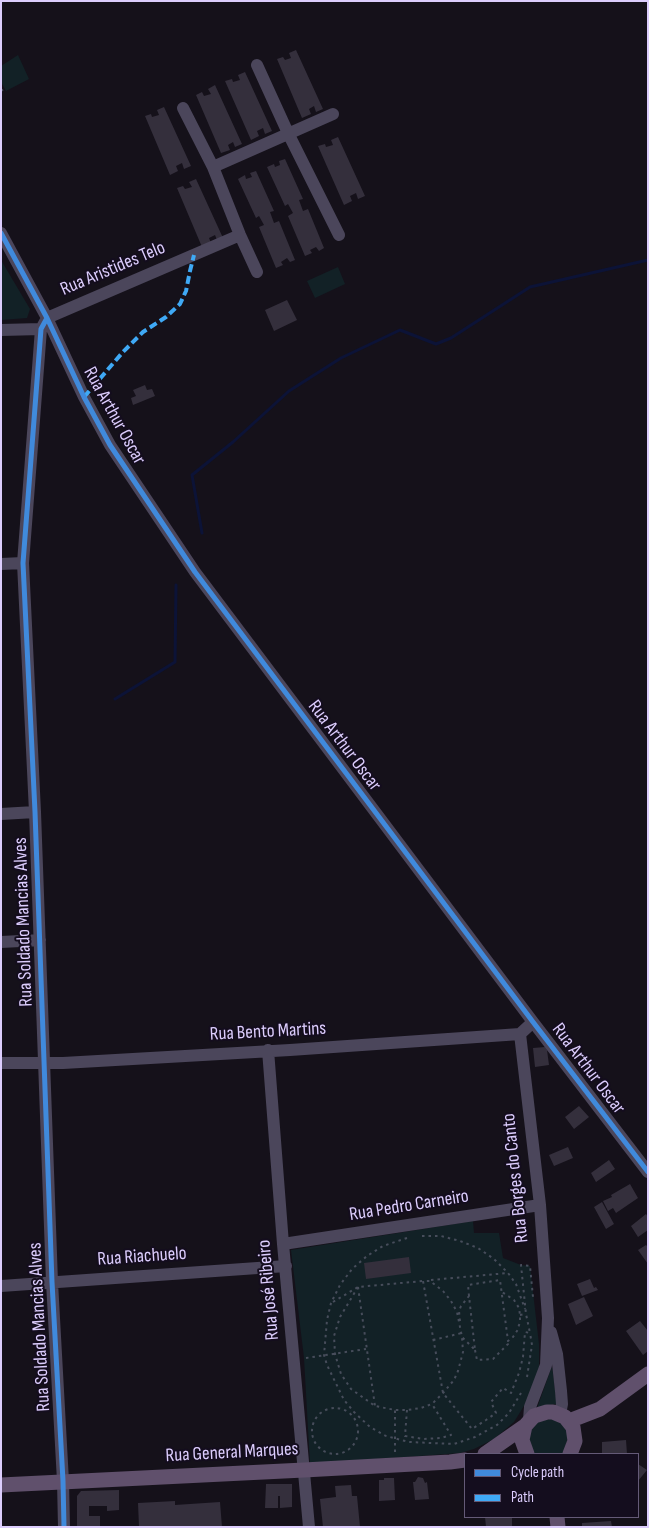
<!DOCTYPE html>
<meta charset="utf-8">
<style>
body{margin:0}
#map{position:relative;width:649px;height:1528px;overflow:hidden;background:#15111a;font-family:"Sofia Sans Condensed",sans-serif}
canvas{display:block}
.frame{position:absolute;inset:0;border:2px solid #dccdfd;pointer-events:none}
.legend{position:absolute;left:464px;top:1453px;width:175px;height:65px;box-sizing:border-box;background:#140d1e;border:1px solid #645a77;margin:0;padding:6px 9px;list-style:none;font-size:15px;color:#dccdfd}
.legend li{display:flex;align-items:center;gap:10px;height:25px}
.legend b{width:25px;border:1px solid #645a77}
</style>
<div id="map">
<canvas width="649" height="1528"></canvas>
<div class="frame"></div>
<ul class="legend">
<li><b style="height:6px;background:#408adc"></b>Cycle path</li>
<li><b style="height:6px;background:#3fa9f5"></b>Path</li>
</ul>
</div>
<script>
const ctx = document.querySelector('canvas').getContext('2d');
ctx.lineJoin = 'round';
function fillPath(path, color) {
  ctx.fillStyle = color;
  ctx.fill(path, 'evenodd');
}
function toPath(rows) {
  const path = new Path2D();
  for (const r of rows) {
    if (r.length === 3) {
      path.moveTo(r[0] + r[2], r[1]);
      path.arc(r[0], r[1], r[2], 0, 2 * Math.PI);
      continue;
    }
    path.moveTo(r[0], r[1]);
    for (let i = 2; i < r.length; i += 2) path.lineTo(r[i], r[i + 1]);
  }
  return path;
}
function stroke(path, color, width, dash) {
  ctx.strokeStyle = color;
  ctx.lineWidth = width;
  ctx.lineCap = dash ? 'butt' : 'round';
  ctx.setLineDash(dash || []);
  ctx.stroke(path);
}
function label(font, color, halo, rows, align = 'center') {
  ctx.font = font + ' "Sofia Sans Condensed",sans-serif';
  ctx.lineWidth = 4;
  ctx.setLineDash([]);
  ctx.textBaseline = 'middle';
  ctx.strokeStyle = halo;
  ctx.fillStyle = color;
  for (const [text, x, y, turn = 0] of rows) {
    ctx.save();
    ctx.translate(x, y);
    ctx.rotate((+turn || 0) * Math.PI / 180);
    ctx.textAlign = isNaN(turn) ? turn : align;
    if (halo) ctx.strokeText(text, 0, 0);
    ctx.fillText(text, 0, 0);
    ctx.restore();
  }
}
const green = toPath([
 [18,55,29,79,6,91,1,82,1,66],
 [1,260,30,309,27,318,1,320],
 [338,267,345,284,315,298,307,281],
 [473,1221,474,1233,499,1233,503,1258,521,1265,530,1266,539,1344,539,1368,527,1401,514,1422,494,1439,474,1449,460,1453,310,1464,304,1358,291,1250],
 [552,1366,557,1404,547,1405,537,1408],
 [551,1419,563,1424,569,1435,563,1454,535,1454,529,1445,530,1431,539,1421]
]);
const stream = toPath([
 [202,533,192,475,233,442,289,391,341,358,400,330,436,344,451,338,530,287,648,260],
 [115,699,175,662,176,585]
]);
const building = toPath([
 [296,50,323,109,316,112,314,106,309,109,311,114,302,118,277,59,283,57,285,60,291,58,289,53],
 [245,72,272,131,265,134,263,128,257,131,259,136,251,140,225,81,232,79,233,82,240,80,238,75],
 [215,85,242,144,235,147,233,142,228,145,230,150,221,153,196,95,202,92,204,96,211,94,208,89],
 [164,107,191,166,184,169,182,163,176,166,178,171,170,175,145,116,151,114,152,117,159,115,157,110],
 [338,137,365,196,358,199,356,193,350,196,352,201,344,205,318,146,325,144,326,147,333,145,331,140],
 [285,159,303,199,299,200,303,211,308,209,324,248,319,251,316,247,310,250,312,253,305,256,288,216,293,213,288,204,285,206,267,167,274,164,275,167,280,165,279,161],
 [256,171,274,211,270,212,274,223,279,221,295,260,290,262,287,258,281,262,283,265,276,268,259,227,264,225,259,216,256,218,238,179,245,175,246,179,252,177,250,173],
 [196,179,223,238,217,240,215,235,209,238,211,243,202,247,177,188,183,186,185,189,192,187,189,182],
 [287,300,297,320,274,331,265,310],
 [145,385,147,390,152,389,155,396,133,405,131,398,136,396,133,390],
 [545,1047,547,1050,549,1065,535,1067,533,1048],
 [579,1106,589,1117,574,1129,565,1117],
 [568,1147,573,1158,554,1166,549,1155],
 [609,1160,615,1169,596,1182,591,1173],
 [630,1184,638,1198,616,1213,613,1208,608,1211,603,1201,612,1197,611,1195],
 [602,1202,614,1224,606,1229,594,1207],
 [646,1214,648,1217,648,1230,638,1237,631,1226],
 [646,1245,648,1247,648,1264,638,1250],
 [409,1257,411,1273,366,1279,364,1263],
 [590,1279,594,1288,596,1287,598,1290,582,1296,577,1284],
 [584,1297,593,1316,576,1325,568,1304],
 [640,1321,648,1331,648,1351,643,1355,626,1331],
 [626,1440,627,1454,602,1454,602,1442],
 [638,1464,647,1470,638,1481],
 [418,1477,423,1478,425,1483,427,1482,429,1499,415,1500,413,1482,415,1482],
 [384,1478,394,1478,395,1500,379,1501,379,1480,384,1480],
 [266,1484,292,1484,292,1507,280,1508,280,1496,278,1496,278,1508,265,1508],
 [351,1485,352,1496,357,1496,360,1527,323,1527,320,1499,336,1497,335,1486],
 [119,1490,119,1510,107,1511,107,1506,89,1506,89,1516,100,1516,100,1527,77,1527,77,1496,81,1491],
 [175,1501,175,1505,220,1502,222,1527,139,1527,138,1503],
 [485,1517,512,1517,512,1527,486,1527],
 [611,1521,612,1527,582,1527,582,1523]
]);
const path = toPath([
 [1,91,5,88],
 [422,1236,441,1236,460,1241,478,1248,494,1259,508,1273,516,1284,525,1309],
 [407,1238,383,1246,367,1256,352,1269,340,1285,331,1303,327,1320,324,1355,327,1365,344,1400,354,1412,370,1427,386,1436,409,1442,454,1444,475,1437,497,1425,509,1413,521,1393],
 [431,1280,508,1273],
 [358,1287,340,1317,334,1336,335,1354,341,1374,351,1389,375,1406,395,1410,407,1410,421,1408,432,1404,443,1393,454,1380,458,1371,463,1352,462,1337,457,1312,451,1301,443,1291,430,1281,423,1281,443,1393,472,1429,486,1420,496,1413,491,1402,503,1388,511,1393,519,1373,523,1357,525,1332,530,1333,526,1314,521,1265,530,1266,533,1297],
 [358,1287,375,1406],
 [469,1296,468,1285,500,1280,508,1341,513,1337,517,1331,520,1322,520,1315,519,1308,514,1300,502,1292],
 [333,1302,358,1287,423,1281],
 [520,1315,526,1314],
 [460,1321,459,1311,461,1306,469,1296,475,1350,462,1337],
 [433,1340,462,1333],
 [475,1350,477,1360,493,1359,508,1344,508,1341],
 [306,1358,366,1349],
 [527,1377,532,1345,530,1333],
 [335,1431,23],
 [407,1410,405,1436,424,1439,441,1438,451,1435,432,1404],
 [395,1452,395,1410]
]);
const minor = toPath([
 [257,65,288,133,339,235],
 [183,108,213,167,240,235,257,272],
 [213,167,333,114],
 [1,233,47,318,84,397,110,445,195,572,533,1022,648,1172],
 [47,318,41,329,23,563,35,812,52,1282,63,1481,64,1527],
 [47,318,240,235],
 [1,330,41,329],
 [1,564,23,563],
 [1,814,35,812],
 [1,942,40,940],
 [520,1034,540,1205,548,1318,546,1365,530,1407,529,1420],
 [268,1050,283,1244,309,1527],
 [1,1063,63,1063,290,1050,520,1034,533,1022],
 [283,1244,540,1205],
 [1,1286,286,1266],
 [551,1332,557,1354,561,1391,562,1404,560,1414]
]);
const major = toPath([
 [569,1421,600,1409,648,1374],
 [485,1454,525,1426],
 [527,1454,522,1440,525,1426,534,1416,547,1412,553,1412,565,1417,573,1427,575,1441,570,1454],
 [1,1485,304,1470,450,1462,465,1460],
 [557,1517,558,1527]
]);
const quiet = toPath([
 [84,397,123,352,143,332,166,317,180,304,186,291,190,271,194,255]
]);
const cycleway = toPath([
 [1,233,47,318,84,397,110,445,195,572,533,1022,648,1172],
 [47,318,41,329,23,563,35,812,52,1282,63,1481,64,1527]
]);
const streetNames = [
 ["Rua Aristides Telo",113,269,-23],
 ["Rua Arthur Oscar",114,416,61],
 ["Rua Arthur Oscar",344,746,53],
 ["Rua Soldado Mancias Alves",24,922,-92],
 ["Rua Bento Martins",268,1032,-3],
 ["Rua Arthur Oscar",588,1069,53],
 ["Rua Borges do Canto",516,1178,-96],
 ["Rua Pedro Carneiro",409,1206,-9],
 ["Rua Riachuelo",142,1257,-4],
 ["Rua José Ribeiro",269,1290,-95],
 ["Rua Soldado Mancias Alves",40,1327,-93],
 ["Rua General Marques",232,1453,-3]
];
fillPath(green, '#122126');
stroke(stream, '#0c1337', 3);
fillPath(building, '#342f3c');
stroke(path, '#474d5b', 2, [2.5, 4]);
stroke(minor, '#4b465b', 12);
stroke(major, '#60506c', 15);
stroke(quiet, '#3fa9f5', 4, [8, 4]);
stroke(cycleway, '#408adc', 5);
label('19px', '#dccdfd', '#140d1e', streetNames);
</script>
